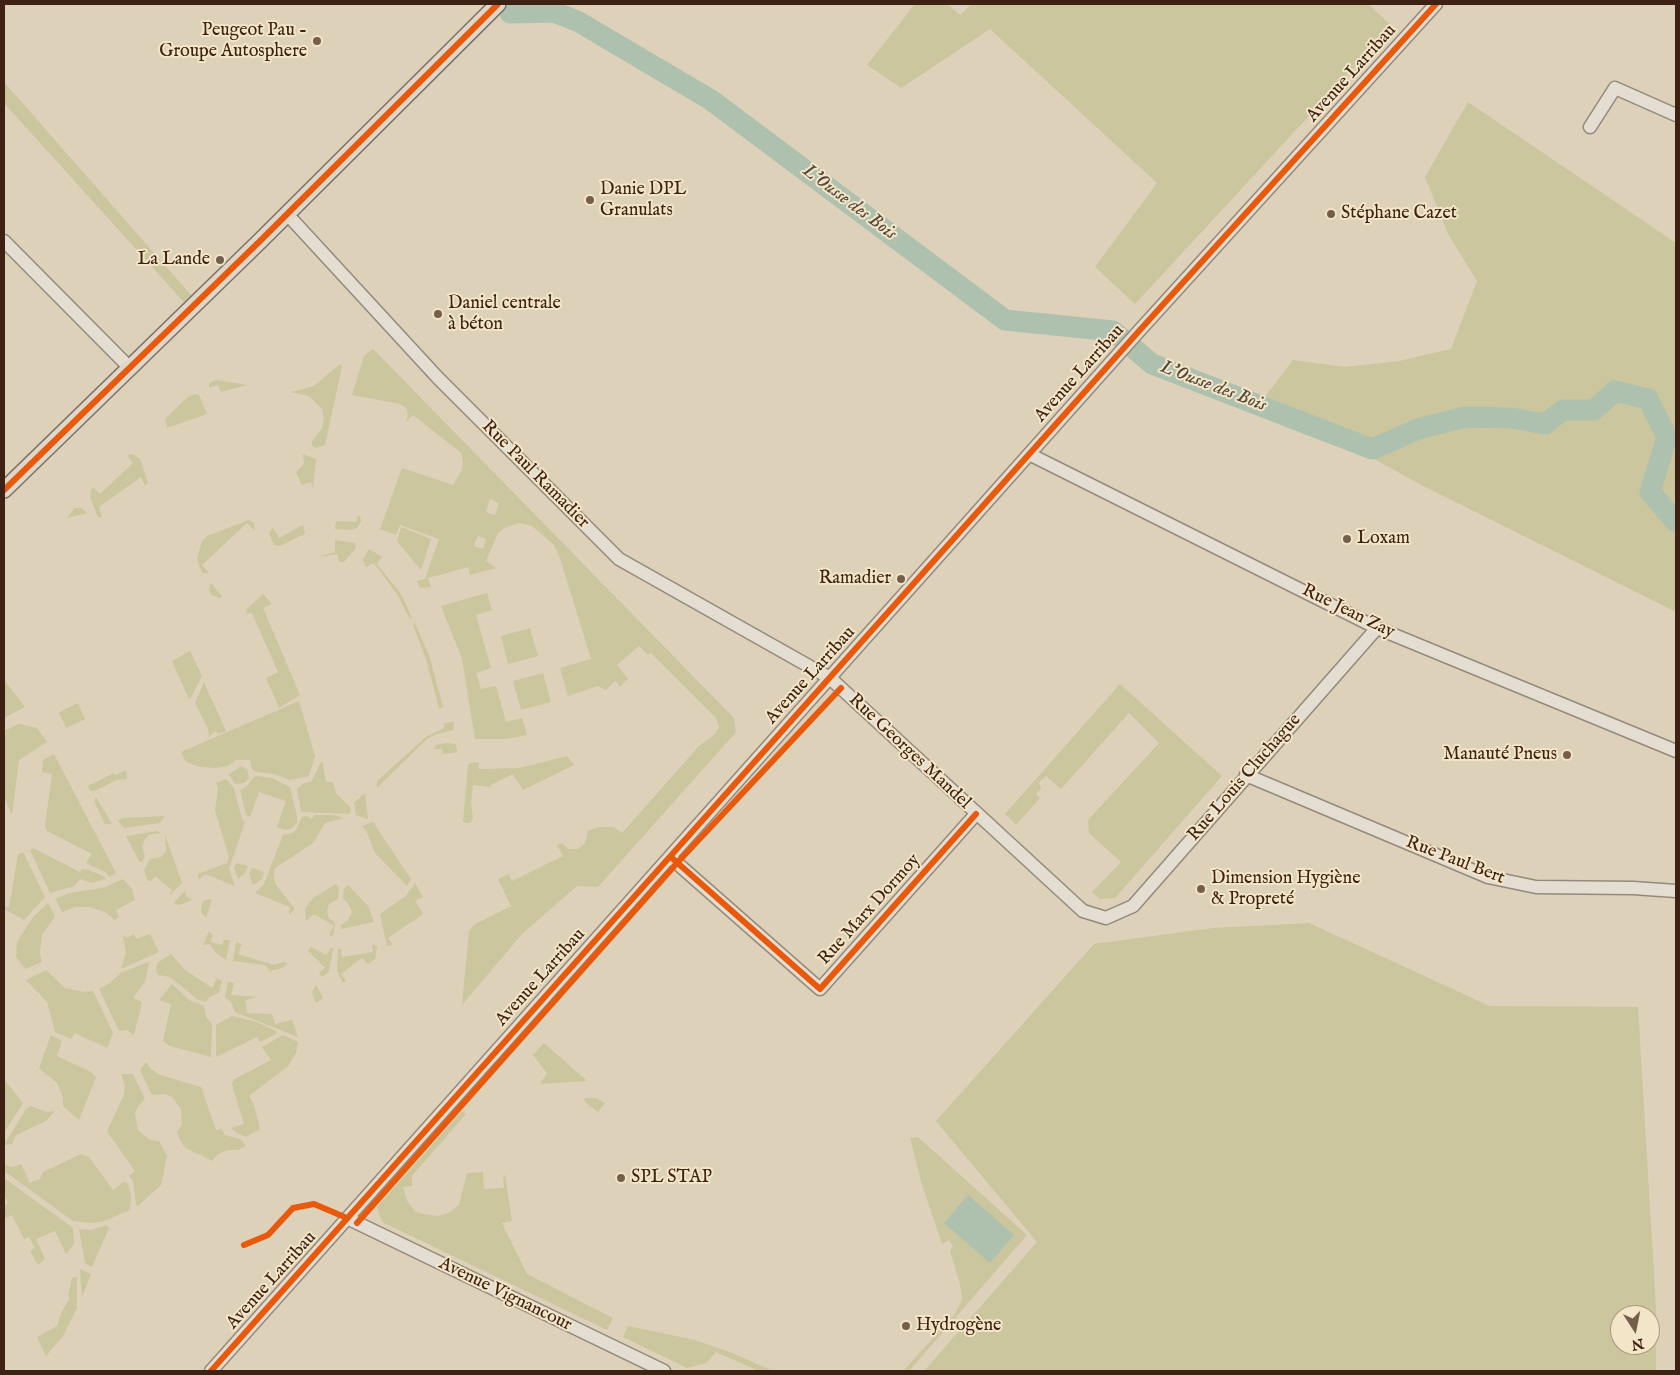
<!DOCTYPE html>
<meta charset="utf-8">
<style>
body{margin:0}
#map{position:relative;width:1680px;height:1375px;overflow:hidden;background:#ddd1b9;font-family:"IM FELL English",serif}
canvas{display:block}
.frame{position:absolute;inset:0;border:5px solid #3d2112;pointer-events:none}
.north{position:absolute;left:1610px;top:1305px;width:50px;height:50px;box-sizing:border-box;background:#f3e5c8;border:1px solid #aa977f;border-radius:50%;rotate:169deg;font-size:14px;font-weight:700;line-height:20px;text-align:center;color:#3d2112}
.north::after{content:'';display:block;margin:auto;width:18px;height:22px;background:#755f4c;clip-path:polygon(50% 0,100% 100%,50% 72%,0 100%)}
</style>
<div id="map">
<canvas width="1680" height="1375"></canvas>
<div class="frame"></div>
<div class="north">N</div>
</div>
<script>
const ctx = document.querySelector('canvas').getContext('2d');
ctx.lineJoin = 'round';
function fillPath(path, color) {
  ctx.fillStyle = color;
  ctx.fill(path, 'evenodd');
}
function toPath(rows) {
  const path = new Path2D();
  for (const r of rows) {
    path.moveTo(r[0], r[1]);
    for (let i = 2; i < r.length; i += 2) path.lineTo(r[i], r[i + 1]);
  }
  return path;
}
function stroke(path, color, width, dash) {
  ctx.strokeStyle = color;
  ctx.lineWidth = width;
  ctx.lineCap = dash ? 'butt' : 'round';
  ctx.setLineDash(dash || []);
  ctx.stroke(path);
}
function label(font, color, halo, rows, align = 'center') {
  ctx.font = font + ' "IM FELL English",serif';
  ctx.lineWidth = 4;
  ctx.setLineDash([]);
  ctx.textBaseline = 'middle';
  ctx.strokeStyle = halo;
  ctx.fillStyle = color;
  for (const [text, x, y, turn = 0] of rows) {
    ctx.save();
    ctx.translate(x, y);
    ctx.rotate((+turn || 0) * Math.PI / 180);
    ctx.textAlign = isNaN(turn) ? turn : align;
    if (halo) ctx.strokeText(text, 0, 0);
    ctx.fillText(text, 0, 0);
    ctx.restore();
  }
}
const green = toPath([
 [915,4,947,4,960,15,972,4,1368,4,1392,26,1135,304,1095,267,1157,183,990,29,901,88,867,65],
 [4,82,197,302,190,309,4,103],
 [1468,102,1676,243,1676,612,1423,486,1264,398,1293,360,1345,367,1399,361,1451,349,1477,281,1448,234,1425,177],
 [373,349,734,718,736,732,598,887,577,886,522,934,462,1005,469,931,475,924,511,906,498,879,509,874,512,881,563,856,557,845,562,843,568,849,578,849,585,843,588,831,599,827,614,827,622,833,699,746,715,734,719,727,716,718,651,653,648,655,639,646,617,665,628,679,620,687,615,681,606,690,598,686,568,696,560,668,591,659,559,555,553,544,532,526,519,523,504,528,498,533,486,561,496,568,470,575,468,567,428,578,431,587,420,588,417,581,425,579,439,539,400,525,396,535,380,529,402,468,453,485,462,470,463,462,461,453,413,415,406,422,408,414,406,408,400,404,352,395,364,356],
 [490,499,499,503,495,515,486,512],
 [478,536,486,539,483,549,474,546],
 [340,364,342,367,325,445,316,448,312,446,312,441,322,428,324,419,322,409,309,396,291,392,314,386],
 [216,380,247,385,221,392,218,385,209,388,209,383],
 [195,394,199,395,207,414,167,428,165,419,189,396],
 [132,454,140,459,148,483,145,486,141,477,99,507,102,517,98,517,90,497,91,490,93,487,100,494,133,463,127,455],
 [303,454,316,459,313,488,311,482,302,485,296,472,304,464],
 [75,508,82,508,87,513,67,518],
 [358,516,360,516,361,521,358,527,352,530,335,529,336,521,356,522],
 [249,520,254,523,255,531,247,523,202,565,209,573,202,573,197,559,202,541,207,536],
 [303,525,305,534,280,546,274,545,269,533,273,528,279,538],
 [401,527,431,539,421,570,397,541],
 [335,540,355,543,356,548,344,562,339,562,337,554,318,557,335,552],
 [368,550,371,550,382,557,377,564,401,594,412,618,410,619,397,594,374,563,366,567,363,560],
 [211,583,222,596,220,598,211,595,209,589],
 [487,593,492,610,476,615,491,668,476,673,481,689,496,686,506,722,522,718,527,735,506,739,475,739,462,659,441,606],
 [263,594,272,604,263,608,300,695,279,708,266,678,278,672,252,613,247,614,246,610],
 [415,623,430,658,443,707,439,708,426,659,413,625],
 [530,628,538,656,508,664,501,636],
 [190,651,202,676,192,696,189,699,172,661],
 [543,673,551,702,521,710,513,681],
 [4,680,25,707,4,718],
 [204,682,226,731,218,734,216,731,207,738,209,736,208,729,195,703],
 [1120,684,1222,776,1115,898,1100,899,1092,892,1121,862,1089,833,1088,820,1159,743,1129,713,1061,789,1046,776,1039,782,1041,788,1036,794,1040,798,1016,825,1005,814],
 [299,701,315,756,309,776,289,780,274,774,256,772,252,769,250,760,236,760,228,766,216,768,200,767,186,762,181,752],
 [78,703,85,719,66,728,59,712],
 [454,722,453,730,437,734,427,739,377,788,377,781,426,737,444,728,444,723],
 [19,724,37,728,47,742,19,760,12,815,4,797,4,731],
 [445,743,456,744,457,752,443,754,442,749,434,749,436,745],
 [54,754,116,873,109,877,107,873,86,863,92,854,47,831,45,826,52,774,42,772,43,760],
 [567,756,574,765,523,790,513,774,491,785,491,787,473,785,471,804,473,818,470,823,465,823,463,821,468,765,470,763,479,762,479,769,520,768],
 [322,760,326,782,333,782,336,793,351,808,350,814,301,812,297,789,302,784,312,781],
 [242,766,248,771,249,778,244,783,235,784,229,774],
 [126,770,127,779,117,780,97,790,90,791,88,786,113,773,116,775],
 [258,776,272,778,290,787,297,816,297,823,292,828,285,830,277,827,286,801,259,792,250,817,246,815,240,790,247,786,254,777],
 [226,779,234,788,242,819,245,822,229,869,235,886,205,874,199,880,198,874,227,863,229,857,215,810,218,789,216,783],
 [365,793,368,819,356,815,354,803],
 [96,797,112,824,105,824,94,801],
 [315,815,333,815,344,818,325,823,313,843,275,868,274,876,276,885,295,909,289,915,290,907,255,893,264,884,283,835,293,833,296,830,302,817,307,816,311,819],
 [165,816,160,823,124,828,118,821,123,818],
 [373,822,411,879,407,886,375,853,366,830,362,826],
 [158,831,160,833,149,835,145,839,142,847,145,856,142,862,139,861,126,836],
 [165,835,182,883,170,895,172,890,155,876,151,881,148,881,144,870,150,859,161,857,166,851],
 [33,848,80,872,82,869,89,870,103,876,106,879,91,883,80,879,74,886,50,893,30,850],
 [23,852,45,897,24,920,4,909,4,907,9,908,18,854],
 [236,863,248,866,245,873,238,879,234,868],
 [252,868,264,872,262,879,253,885,249,874],
 [123,879,132,889,135,900,116,910,119,917,116,918,116,921,105,912,90,907,75,907,62,912,55,899,69,893,103,888],
 [415,883,423,897,415,901,423,914,388,938,393,945,387,946,380,914,406,896],
 [336,884,339,888,338,899,329,904,327,911,329,918,335,923,333,936,329,935,334,926,314,914,306,921,305,909,313,898],
 [348,885,368,906,374,922,341,929,341,925,348,920,352,912,349,905,343,898,344,889],
 [185,891,186,896,192,899,190,901,179,905,173,903],
 [212,899,206,918,201,912,202,903,205,900],
 [48,903,55,916,42,935,40,954,42,962,25,969,16,957,17,942,34,916],
 [1309,923,1490,1006,1638,1007,1656,1308,1656,1371,924,1371,1037,1242,936,1121,1094,944,1213,928],
 [1620,1315,1650,1315,1650,1345,1620,1345],
 [209,931,212,935,211,942,222,945,224,940,230,940,226,960,215,952,210,944,203,945],
 [134,934,137,939,150,934,159,952,121,969,126,952,123,936,127,938],
 [236,942,242,944,238,954,274,965,283,962,288,963,282,968,270,971,265,965,233,961],
 [372,944,377,947,375,959,368,964,362,958,341,974,346,981,343,983,337,971,338,949,341,949,342,957,373,952],
 [311,947,327,955,330,948,333,948,329,972,322,977,319,973,325,968,308,951],
 [171,954,184,969,212,988,217,978,222,981,219,993,209,997,206,1002,197,999,170,977,158,975,156,970,157,963],
 [149,962,145,982,133,998,142,1002,134,1035,127,1030,119,1031,99,989,110,983,120,973],
 [46,970,65,988,84,992,93,991,113,1033,107,1048,75,1033,71,1039,55,1032,47,1002,26,980],
 [228,982,234,983,231,995,258,997,245,1000,247,1013,272,1014,275,1024,292,1020,298,1037,235,1012,231,1002,225,997],
 [172,984,189,1000,204,1006,206,1017,212,1024,211,1057,170,1046,163,1041,171,1004,159,1000],
 [316,985,323,998,316,1003,312,993],
 [232,1016,257,1022,276,1031,276,1034,260,1042,257,1037,216,1057,216,1025],
 [51,1035,62,1041,57,1056,91,1072,96,1077,79,1120,63,1106,63,1097,57,1083,39,1068],
 [283,1035,298,1042,296,1053,288,1066,249,1096,254,1105,260,1129,246,1137,237,1133,231,1128,244,1124,232,1085,233,1080,271,1060,262,1047],
 [544,1043,587,1081,540,1084,547,1073,533,1055],
 [146,1062,151,1069,160,1075,201,1087,216,1130,222,1129,225,1135,240,1139,246,1146,238,1150,229,1150,218,1154,212,1161,184,1147,177,1133,182,1124,181,1109,172,1097,165,1094,152,1095,140,1070],
 [121,1074,133,1074,145,1099,138,1106,135,1114,138,1130,150,1140,159,1141,167,1156,161,1185,138,1206,136,1204,133,1181,129,1176,135,1171,108,1133,108,1129,124,1095,125,1086],
 [4,1079,23,1103,4,1133],
 [584,1098,596,1098,605,1103,598,1112,585,1102],
 [31,1106,46,1112,55,1111,46,1121,16,1135,12,1144,4,1145,26,1109],
 [462,1111,466,1114,412,1176,412,1186,403,1187,407,1201,415,1211,422,1214,438,1216,449,1213,459,1205,467,1173,483,1172,484,1189,504,1188,503,1176,505,1175,512,1221,502,1223,527,1274,613,1318,607,1330,382,1222,377,1207],
 [918,1137,1027,1235,909,1371,903,1371,955,1314,962,1299,960,1284,950,1251,953,1247,949,1240,942,1244,922,1185,910,1138],
 [81,1154,89,1157,113,1190,124,1182,128,1184,131,1196,130,1210,104,1221,92,1223,73,1221,4,1171,4,1165,12,1167,21,1164,30,1183,40,1179,43,1172],
 [4,1178,73,1228,74,1244,66,1254,55,1231,36,1239,45,1259,38,1265,30,1251,35,1248,29,1237,24,1239,12,1215,4,1219,4,1206,8,1203,4,1194],
 [106,1225,109,1228,92,1267,85,1263,79,1229,91,1230],
 [80,1269,91,1274,82,1297],
 [77,1277,77,1308,63,1336,46,1356,37,1337,57,1326,62,1311,70,1298,68,1295,72,1278],
 [628,1326,695,1340,730,1352,773,1371,759,1371,716,1352,706,1363,687,1368,623,1337]
]);
const water = toPath([
 [968,1195,1014,1235,990,1263,944,1223]
]);
const river = toPath([
 [510,13,554,12,579,22,711,100,1005,320,1113,331,1152,364,1372,449,1421,428,1465,417,1512,418,1545,424,1563,410,1594,410,1615,391,1648,399,1667,437,1650,492,1676,522]
]);
const minor = toPath([
 [1590,127,1615,88,1676,115],
 [287,214,438,378,619,559,830,678,1083,911,1106,918,1133,906,1377,628],
 [4,241,129,367],
 [1029,454,1377,628,1676,751],
 [1246,775,1488,877,1536,887,1633,888,1676,891],
 [670,857,820,989,976,814],
 [347,1218,664,1371],
 [211,1371,1139,331,1436,4]
]);
const major = toPath([
 [4,490,261,240,498,4]
]);
const cycleway = toPath([
 [4,490,261,240,498,4],
 [672,858,820,989,976,814],
 [357,1223,677,863,841,688],
 [244,1245,268,1235,293,1208,314,1204,347,1218],
 [211,1371,1139,331,1436,4]
]);
const markers = [
 [317,41,5,"#755f4c"],
 [590,200,5,"#755f4c"],
 [1331,214,5,"#755f4c"],
 [220,260,5,"#755f4c"],
 [438,314,5,"#755f4c"],
 [1347,539,5,"#755f4c"],
 [901,579,5,"#755f4c"],
 [1567,755,5,"#755f4c"],
 [1201,889,5,"#755f4c"],
 [621,1178,5,"#755f4c"],
 [906,1326,5,"#755f4c"]
];
const poiNames = [
 ["Peugeot Pau -",307,31,"right"],
 ["Groupe Autosphere",307,52,"right"],
 ["Danie DPL",600,190],
 ["Granulats",600,211],
 ["Stéphane Cazet",1341,214],
 ["La Lande",210,260,"right"],
 ["Daniel centrale",448,304],
 ["à béton",448,325],
 ["Loxam",1357,539],
 ["Ramadier",891,579,"right"],
 ["Manauté Pneus",1557,755,"right"],
 ["Dimension Hygiène",1211,879],
 ["& Propreté",1211,900],
 ["SPL STAP",631,1178],
 ["Hydrogène",916,1326]
];
const streetNames = [
 ["Avenue Larribau",1352,74,-48],
 ["Avenue Larribau",1080,374,-48],
 ["Rue Paul Ramadier",535,475,45],
 ["Rue Jean Zay",1348,612,26],
 ["Avenue Larribau",811,676,-48],
 ["Rue Georges Mandel",909,752,43],
 ["Rue Louis Cluchague",1245,778,-49],
 ["Rue Paul Bert",1455,861,21],
 ["Rue Marx Dormoy",870,910,-48],
 ["Avenue Larribau",541,978,-48],
 ["Avenue Larribau",272,1281,-48],
 ["Avenue Vignancour",505,1295,26]
];
const waterNames = [
 ["L'Ousse des Bois",849,203,37],
 ["L'Ousse des Bois",1213,387,21]
];
fillPath(green, '#cbc69d');
fillPath(water, '#adc1ae');
stroke(river, '#adc1ae', 21);
stroke(minor, '#948a7b', 15);
stroke(major, '#7d7265', 18);
stroke(minor, '#e4ded2', 12);
stroke(major, '#dfd8ca', 15);
stroke(cycleway, '#e8590c', 6);
for (const [x, y, r, color] of markers) {
  const dot = new Path2D();
  dot.arc(x, y, r, 0, 2 * Math.PI);
  ctx.fillStyle = color;
  ctx.fill(dot);
  stroke(dot, '#f3e5c8', 2);
}
label('18px', '#3d2112', '#f3e5c8', poiNames, 'left');
label('18px', '#3d2112', '#f3e5c8', streetNames);
label('italic 19px', '#544738', '#f3e5c8', waterNames);
</script>
